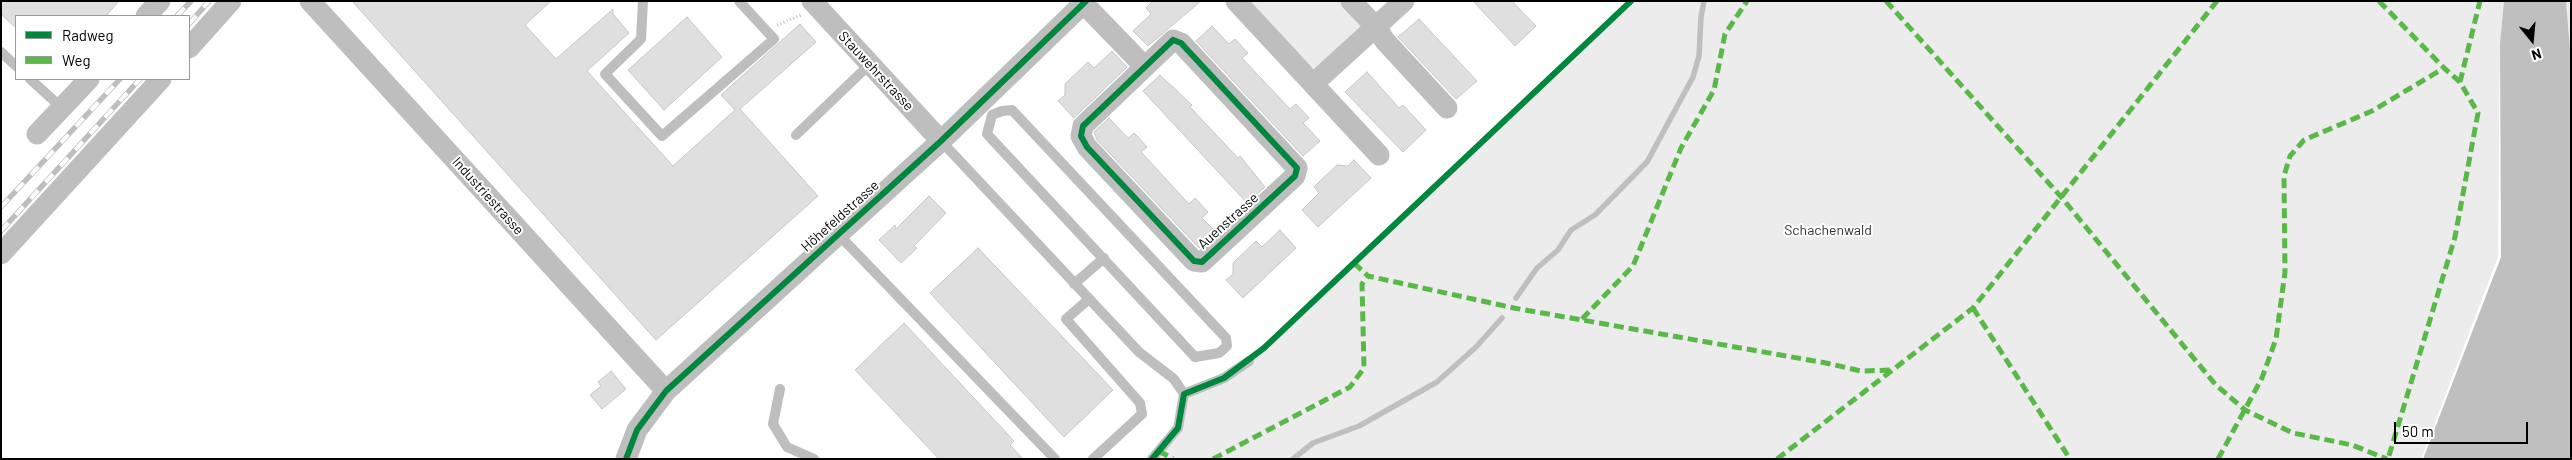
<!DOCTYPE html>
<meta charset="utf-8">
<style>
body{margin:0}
#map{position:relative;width:2572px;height:460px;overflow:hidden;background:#fff;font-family:Barlow,sans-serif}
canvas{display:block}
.frame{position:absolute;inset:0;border:2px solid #000;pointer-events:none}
.legend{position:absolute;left:15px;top:15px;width:175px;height:65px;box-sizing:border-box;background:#fff;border:1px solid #999;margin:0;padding:6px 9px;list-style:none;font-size:15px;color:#000}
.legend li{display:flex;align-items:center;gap:10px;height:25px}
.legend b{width:25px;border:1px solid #999}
.north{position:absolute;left:2507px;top:15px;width:50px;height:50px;-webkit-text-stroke:4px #fff;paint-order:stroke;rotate:163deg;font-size:14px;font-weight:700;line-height:20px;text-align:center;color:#000}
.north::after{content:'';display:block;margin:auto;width:18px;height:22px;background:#000;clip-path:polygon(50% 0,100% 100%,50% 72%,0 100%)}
.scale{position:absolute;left:2394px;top:422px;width:134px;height:22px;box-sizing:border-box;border:2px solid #000;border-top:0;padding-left:6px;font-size:15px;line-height:18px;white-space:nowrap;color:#000;-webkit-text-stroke:4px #fff;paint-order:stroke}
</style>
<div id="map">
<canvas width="2572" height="460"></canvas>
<div class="frame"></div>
<ul class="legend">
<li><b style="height:6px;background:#00873e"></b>Radweg</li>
<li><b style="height:6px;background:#58b947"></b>Weg</li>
</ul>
<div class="north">N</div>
<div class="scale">50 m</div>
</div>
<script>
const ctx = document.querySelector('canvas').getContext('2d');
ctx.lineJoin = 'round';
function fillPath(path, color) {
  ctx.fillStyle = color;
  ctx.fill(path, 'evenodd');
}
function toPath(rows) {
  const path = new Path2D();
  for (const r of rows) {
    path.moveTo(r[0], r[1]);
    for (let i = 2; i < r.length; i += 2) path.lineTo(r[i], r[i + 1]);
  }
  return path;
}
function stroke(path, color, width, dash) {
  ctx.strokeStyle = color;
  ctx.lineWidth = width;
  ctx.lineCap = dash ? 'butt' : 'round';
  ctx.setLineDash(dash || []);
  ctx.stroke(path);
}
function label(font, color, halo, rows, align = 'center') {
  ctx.font = font + ' Barlow,sans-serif';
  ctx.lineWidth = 4;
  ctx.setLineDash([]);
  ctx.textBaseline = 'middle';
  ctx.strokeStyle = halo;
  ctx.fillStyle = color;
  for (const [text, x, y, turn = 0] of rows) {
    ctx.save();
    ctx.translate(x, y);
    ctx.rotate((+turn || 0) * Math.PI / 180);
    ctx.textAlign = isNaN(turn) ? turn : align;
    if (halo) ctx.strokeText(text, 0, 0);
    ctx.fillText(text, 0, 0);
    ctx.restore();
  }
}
const green = toPath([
 [1248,1,1342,1,1366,28,1317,72],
 [1631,1,2504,1,2500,43,2498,257,2421,459,1152,459,1178,428,1184,394,1249,361,1264,348],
 [2566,1,2571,1,2570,64]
]);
const water = toPath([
 [2504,1,2566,1,2571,63,2571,459,2423,459,2501,257,2500,43]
]);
const stream = toPath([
 [1516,298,1537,268,1558,250,1571,230,1595,215,1647,162,1693,77,1699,56,1701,17,1704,1],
 [1293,459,1313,443,1359,426,1437,382,1476,347,1502,318]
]);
const building = toPath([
 [1,1,119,1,106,16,16,16,16,28,1,14,1,1],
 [352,1,551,1,525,25,556,59,613,9,613,14,629,33,587,71,673,166,735,110,721,95,800,24,816,42,740,109,818,196,656,340,352,1],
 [1153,1,1201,1,1148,46,1133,31,1151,14,1146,8,1153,1],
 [1473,1,1512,1,1536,26,1515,46,1473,1],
 [687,17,722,57,664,110,628,70,687,17],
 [1419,19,1477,81,1456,99,1398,37,1419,19],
 [1212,26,1229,44,1235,39,1248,53,1242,58,1290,109,1296,104,1309,118,1303,123,1320,141,1303,156,1196,41,1212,26],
 [1112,51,1127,67,1074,118,1058,101,1065,95,1065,84,1088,62,1094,68,1112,51],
 [1367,72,1399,108,1403,105,1426,130,1403,152,1345,92,1367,72],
 [1160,75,1192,105,1190,107,1238,158,1240,156,1265,187,1247,203,1143,91,1160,75],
 [1109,118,1128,138,1134,133,1139,138,1147,147,1141,152,1189,204,1195,198,1208,212,1202,218,1216,232,1199,248,1097,140,1094,132,1109,118],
 [1354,160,1371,178,1318,227,1302,210,1319,193,1314,187,1322,179,1337,165,1348,166,1354,160],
 [929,196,946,213,914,246,917,248,901,263,879,240,895,225,896,229,929,196],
 [1280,230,1296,248,1243,298,1226,280,1233,274,1233,263,1256,241,1262,247,1280,230],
 [978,248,1113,390,1064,437,930,293,978,248],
 [904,323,1014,441,1010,445,1023,459,939,459,855,370,904,323],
 [611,371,626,389,602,409,590,395,601,386,598,382,611,371]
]);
const path = toPath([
 [777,25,801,15]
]);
const service = toPath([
 [643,1,641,39,605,74,662,136,774,39,739,1],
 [1,52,16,66],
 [30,79,62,108],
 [1012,110,1226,338,1227,346,1219,353,1195,357,987,134,992,115,1002,111,1012,110],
 [796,135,870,64],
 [941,141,1139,352,1174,379,1184,394,1178,428,1152,459],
 [838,234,1055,459],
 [1074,284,1104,258],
 [1089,299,1066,319,1140,403,1142,414,1093,459],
 [780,389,773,424,787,447,814,459],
 [1184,394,1224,378,1249,361]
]);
const minor = toPath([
 [310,1,666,391],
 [812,1,941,141],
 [1236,1,1379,155],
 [1351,1,1376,27,1385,41,1447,108],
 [1083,3,1145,67],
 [146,16,160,1],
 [1173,40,1181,43,1297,168,1295,176,1202,262,1194,261,1087,147,1081,136,1083,126,1173,40],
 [189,48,231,1],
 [1313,84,1404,1],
 [37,134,89,79],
 [1,254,161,79],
 [626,459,637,430,666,391,941,141,1086,1]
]);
const rail = toPath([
 [177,16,191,1],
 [189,24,209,1],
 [1,207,120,79],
 [1,231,140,79]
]);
const quiet = toPath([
 [1886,1,2062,198,2215,384,2245,410,2293,433,2352,445,2387,459],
 [2379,1,2444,68,2460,82,2478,113,2455,237,2388,459],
 [2460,82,2480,1],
 [1354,263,1368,276,1514,308,1826,363,1861,371,1892,370],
 [1973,308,2070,459],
 [1582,319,1633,266,1681,148,1714,90,1725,34,1747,1],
 [1159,451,1173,459],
 [1213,459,1350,387,1364,368,1362,284,1368,276],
 [1777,459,1973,308,2217,1],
 [2218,459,2262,378,2276,339,2285,272,2284,176,2290,156,2304,140,2372,111,2444,68]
]);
const cycleway = toPath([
 [1173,40,1181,43,1297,168,1295,176,1202,262,1194,261,1087,147,1081,136,1083,126,1173,40],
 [626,459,637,430,666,391,941,141,1086,1],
 [1152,459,1178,428,1184,394,1224,378,1264,348,1631,1]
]);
const streetNames = [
 ["Stauwehrstrasse",876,71,47],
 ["Industriestrasse",488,196,48],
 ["Höhefeldstrasse",840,216,-42],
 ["Auenstrasse",1228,221,-42]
];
const parkNames = [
 ["Schachenwald",1828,230]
];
fillPath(green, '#ececec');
fillPath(water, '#bfbfbf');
stroke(stream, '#bfbfbf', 5.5);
fillPath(building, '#dfdfdf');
stroke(building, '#c7c7c7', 1);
stroke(path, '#b9b9b9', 3, [1, 2.5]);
stroke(service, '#bebebe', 10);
stroke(minor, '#bebebe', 21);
stroke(rail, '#bebebe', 5.5);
stroke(rail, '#fff', 4, [11]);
stroke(quiet, '#58b947', 5, [10, 5]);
stroke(cycleway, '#00873e', 6);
label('14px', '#000', '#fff', streetNames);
label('14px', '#333', '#fff', parkNames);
</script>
